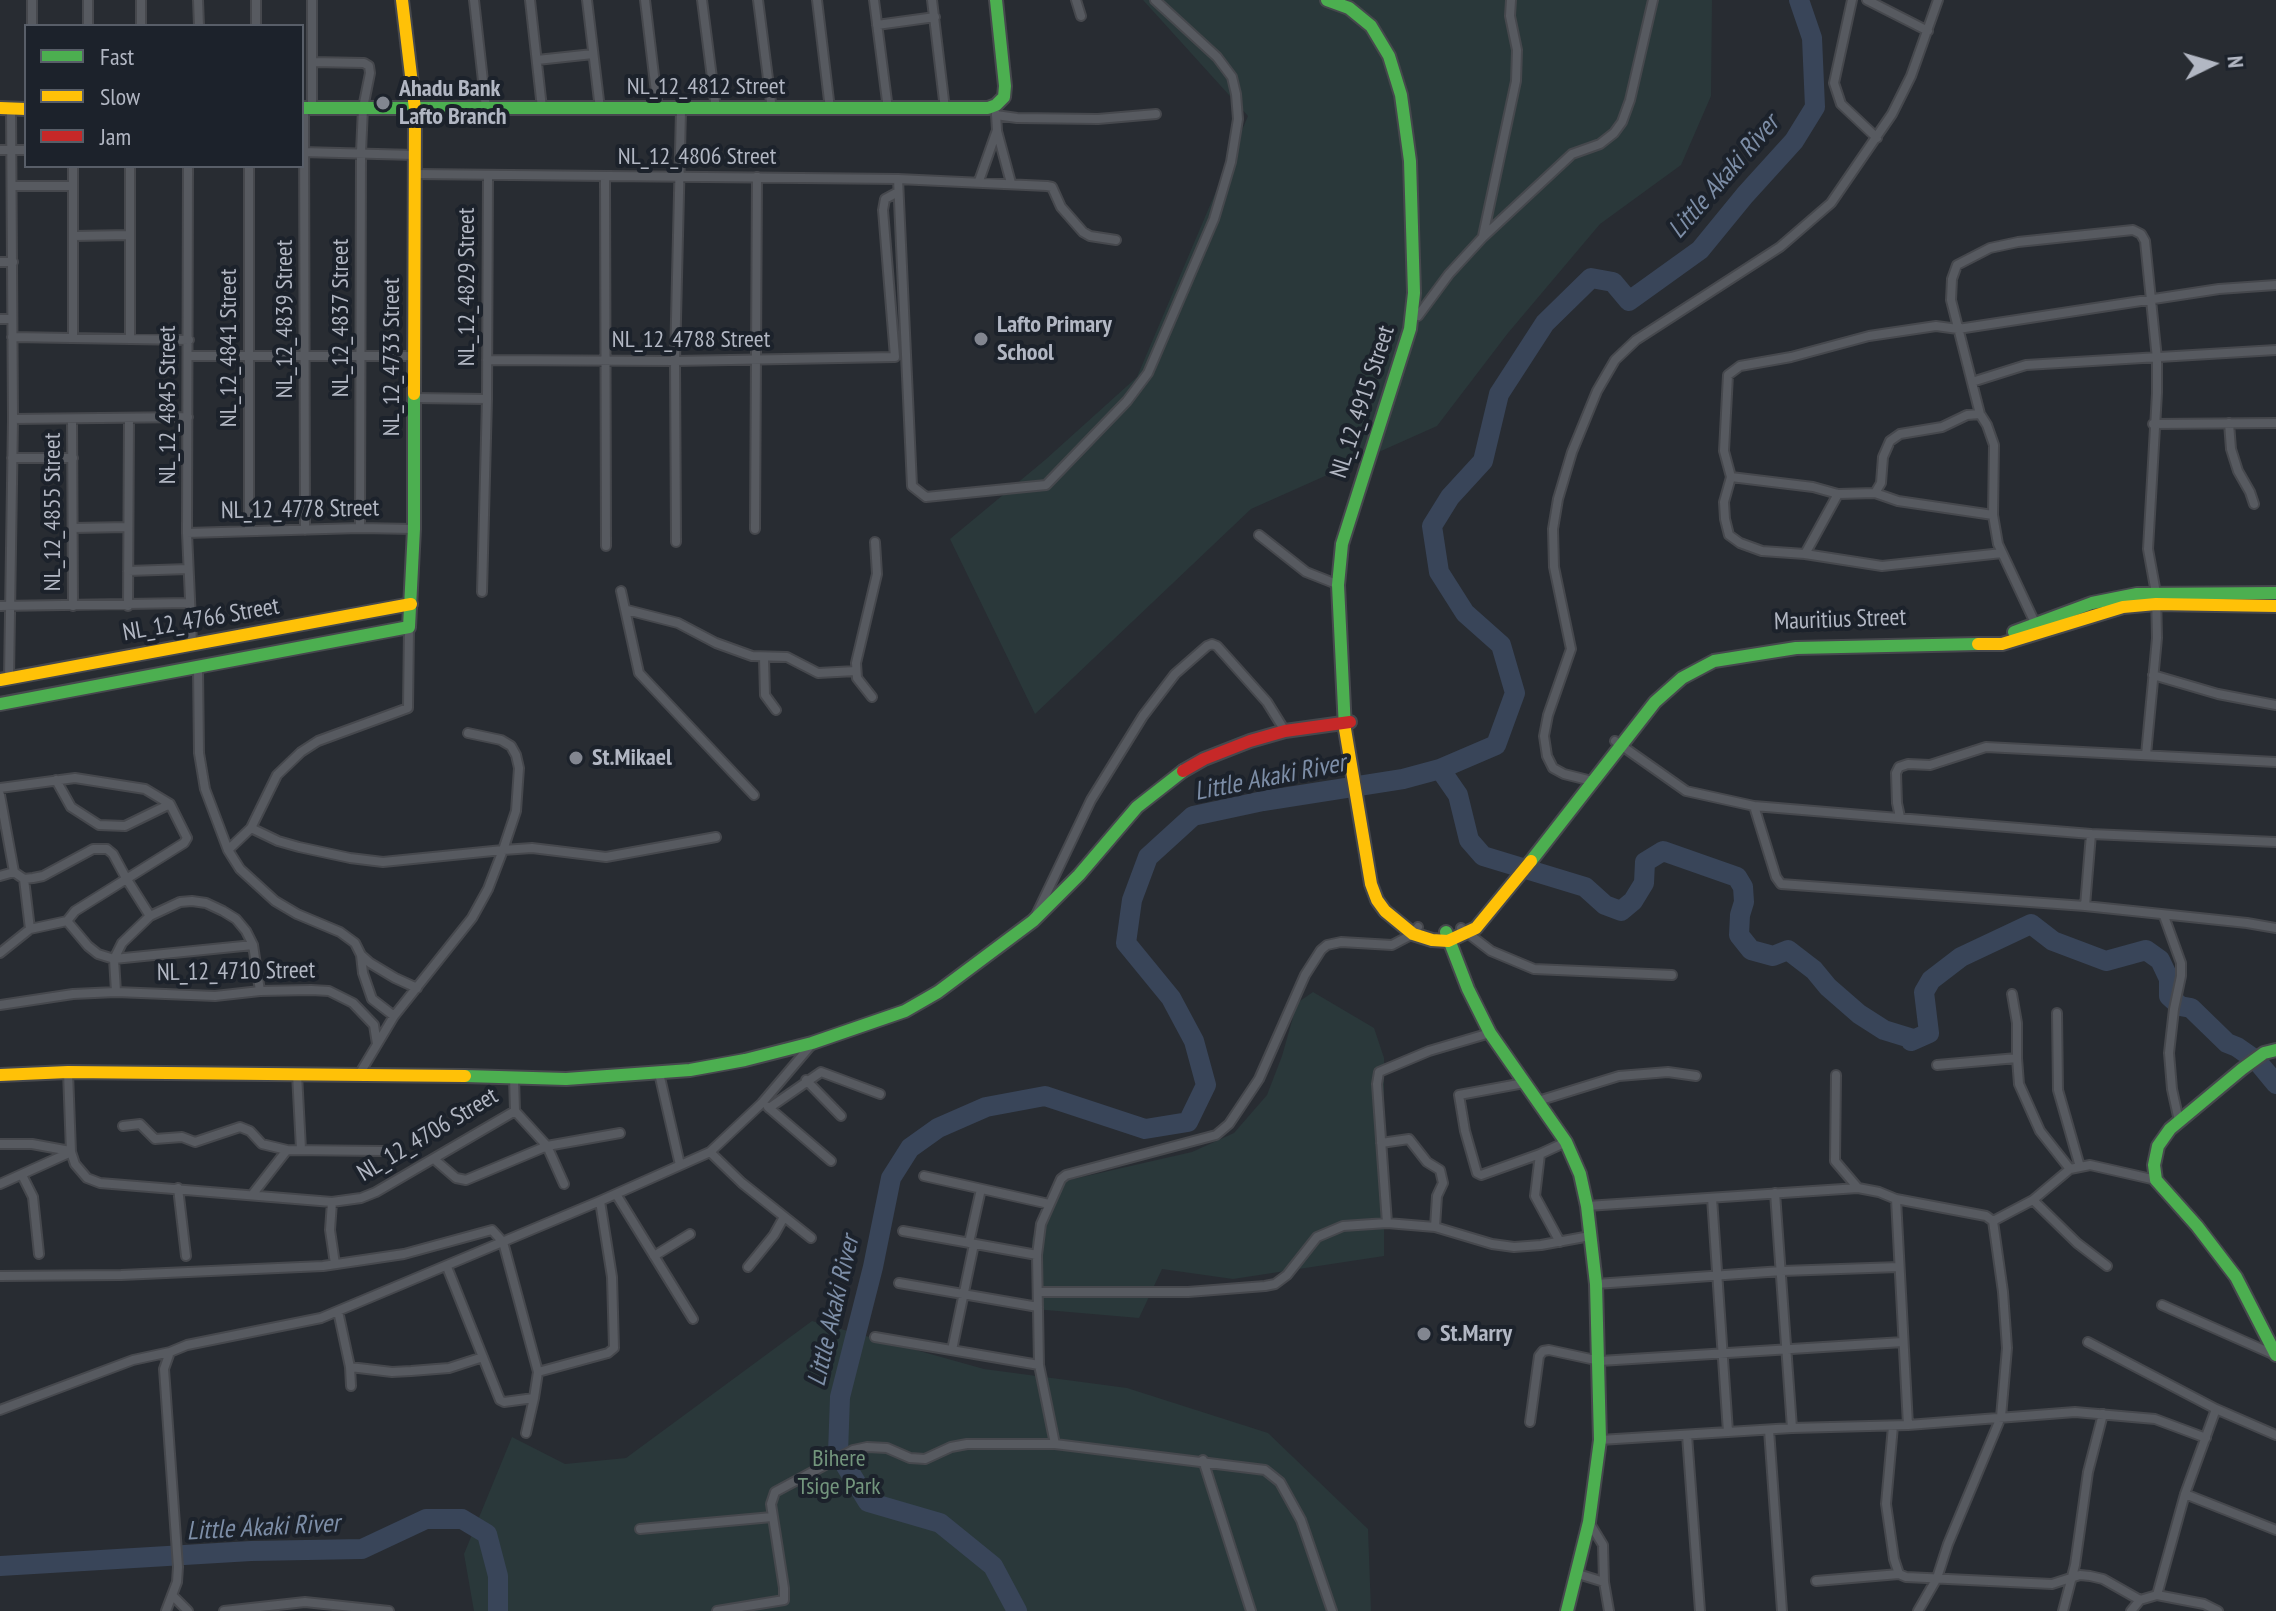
<!DOCTYPE html>
<style>
body{margin:0}
#map{position:relative;width:2276px;height:1611px;overflow:hidden;background:#282c32;font-family:"PT Sans Narrow",sans-serif}
canvas{display:block}
.legend{position:absolute;left:24px;top:24px;width:280px;height:144px;box-sizing:border-box;background:#1c222b;border:2px solid #585e68;margin:0;padding:10px 14px;list-style:none;font-size:24px;color:#b2b7c3}
.legend li{display:flex;align-items:center;gap:16px;height:40px}
.legend b{width:40px;border:2px solid #585e68}
.north{position:absolute;left:2172px;top:24px;width:80px;height:80px;-webkit-text-stroke:6px #1c222b;paint-order:stroke;rotate:85deg;font-size:22px;font-weight:700;line-height:32px;text-align:center;color:#b2b7c3}
.north::after{content:'';display:block;margin:auto;width:28px;height:36px;background:#b2b7c3;clip-path:polygon(50% 0,100% 100%,50% 72%,0 100%)}
</style>
<div id="map">
<canvas width="2276" height="1611"></canvas>
<ul class="legend">
<li><b style="height:10px;background:#4caf50"></b>Fast</li>
<li><b style="height:10px;background:#ffc107"></b>Slow</li>
<li><b style="height:10px;background:#c62828"></b>Jam</li>
</ul>
<div class="north">N</div>
</div>
<script>
const ctx = document.querySelector('canvas').getContext('2d');
ctx.lineJoin = 'round';
function fillPath(path, color) {
  ctx.fillStyle = color;
  ctx.fill(path, 'evenodd');
}
function toPath(rows) {
  const path = new Path2D();
  for (const r of rows) {
    path.moveTo(r[0], r[1]);
    for (let i = 2; i < r.length; i += 2) path.lineTo(r[i], r[i + 1]);
  }
  return path;
}
function stroke(path, color, width, dash) {
  ctx.strokeStyle = color;
  ctx.lineWidth = width;
  ctx.lineCap = dash ? 'butt' : 'round';
  ctx.setLineDash(dash || []);
  ctx.stroke(path);
}
function label(font, color, halo, rows, align = 'center') {
  ctx.font = font + ' "PT Sans Narrow",sans-serif';
  ctx.lineWidth = 8;
  ctx.setLineDash([]);
  ctx.textBaseline = 'middle';
  ctx.strokeStyle = halo;
  ctx.fillStyle = color;
  for (const [text, x, y, turn = 0] of rows) {
    ctx.save();
    ctx.translate(x, y);
    ctx.rotate((+turn || 0) * Math.PI / 180);
    ctx.textAlign = isNaN(turn) ? turn : align;
    if (halo) ctx.strokeText(text, 0, 0);
    ctx.fillText(text, 0, 0);
    ctx.restore();
  }
}
const green = toPath([
 [1143,0,1712,0,1711,96,1681,165,1600,224,1508,333,1437,426,1251,509,1035,714,950,539,1045,460,1137,377,1248,116],
 [1313,992,1374,1028,1384,1058,1384,1256,1233,1279,1162,1269,1139,1318,1034,1309,1032,1239,1056,1183,1192,1152,1234,1133,1267,1095,1282,1056,1297,1003],
 [812,1321,984,1369,1127,1388,1268,1433,1368,1529,1371,1611,474,1611,464,1554,512,1437,565,1464,626,1458]
]);
const river = toPath([
 [1440,769,1458,795,1469,840,1483,856,1585,887,1605,905,1621,911,1633,901,1644,883,1645,862,1663,851,1737,877,1743,887,1744,902,1740,915,1739,935,1751,950,1773,956,1788,950,1814,970,1828,987,1859,1014,1884,1030,1910,1038,1911,1041,1929,1033,1924,992,1931,980,1961,957,2031,924,2053,941,2106,961,2146,950,2160,960,2169,979,2169,996,2180,1006,2191,1008,2227,1043,2237,1047,2257,1061,2276,1084],
 [0,1566,251,1551,362,1549,426,1519,462,1519,487,1534,498,1576,498,1611],
 [1017,1611,993,1566,940,1523,868,1502,838,1453,840,1397,873,1267,891,1178,910,1148,938,1128,986,1107,1045,1096,1145,1129,1188,1122,1206,1085,1194,1041,1171,998,1126,943,1132,900,1148,857,1193,816,1263,801,1403,779,1440,769,1496,745,1515,693,1501,645,1465,613,1439,572,1432,526,1450,497,1483,461,1499,394,1545,323,1591,278,1613,282,1629,301,1700,250,1745,195,1794,141,1815,107,1812,38,1799,0]
]);
const street = toPath([
 [198,0,199,26],
 [474,0,486,108],
 [530,0,542,108],
 [587,0,600,109],
 [645,0,658,109],
 [702,0,716,109],
 [758,0,772,110],
 [817,0,830,109],
 [874,0,888,109],
 [932,0,945,109],
 [1076,0,1081,16],
 [1852,0,1834,83,1841,104,1877,138],
 [1867,0,1928,31],
 [877,25,935,17],
 [32,26,32,0],
 [88,26,88,0],
 [141,26,141,0],
 [256,26,256,0],
 [537,60,593,54],
 [312,62,364,63,369,66,370,73,363,108,361,152,360,528],
 [304,108,305,530],
 [312,108,312,0],
 [996,115,1017,118,1098,119,1156,114],
 [997,131,1011,183],
 [0,150,26,150],
 [302,152,415,155],
 [130,166,130,339],
 [188,166,187,533,192,643],
 [415,174,898,179,1047,186,1052,187,1061,207,1083,232,1090,236,1116,240],
 [605,177,606,546],
 [898,179,912,486,926,497,1046,485,1127,401,1148,373,1214,219,1231,162,1238,119,1236,94,1232,77,1217,57,1155,0],
 [979,181,997,130,996,114],
 [12,186,73,186],
 [74,236,129,235],
 [1483,236,1516,81,1517,50,1510,16,1511,0],
 [0,262,13,262],
 [1418,316,1449,274,1483,237,1572,154,1600,144,1614,133,1622,122,1630,100,1653,0],
 [0,319,12,319],
 [12,337,189,340],
 [73,338,73,166],
 [189,356,414,356],
 [487,360,675,361,895,357,883,210,885,199,898,192],
 [1972,382,2026,365,2276,350],
 [415,398,487,399],
 [13,419,188,417],
 [72,419,73,606],
 [2229,423,2231,449,2238,471,2250,492,2254,504],
 [2153,424,2276,423],
 [12,458,73,458],
 [1731,477,1813,487,1838,494,1875,493,1898,501,1993,515],
 [1875,493,1881,483,1883,457,1890,441,1900,434,1942,427,1967,415,1980,414],
 [73,528,128,527],
 [755,529,757,177],
 [249,530,249,166],
 [187,533,360,528,414,529],
 [1259,535,1306,572,1339,585],
 [676,542,675,361,681,110],
 [2002,553,1882,566,1805,554,1762,551,1740,543,1729,535,1725,519,1724,502,1731,477,1724,451,1728,375,1740,366,1791,357,1869,336,1936,326,1958,329,2219,289,2276,285],
 [1805,554,1838,494],
 [128,571,188,569],
 [621,591,639,673,754,795],
 [482,592,487,399,488,176],
 [0,606,189,603],
 [128,606,129,418],
 [627,610,678,623,716,643,752,656,787,657,818,673,856,671],
 [2036,625,1998,544,1993,515,1994,445,1987,425,1980,414,1951,300,1952,279,1957,265,1990,248,2018,242,2133,230,2141,234,2145,241,2157,359,2157,393,2148,549,2156,593,2157,638,2146,755],
 [764,658,765,695,776,710],
 [198,669,199,753,205,789,228,850,240,869,275,901,297,914,340,932,355,943,361,955,370,963,395,978,417,988],
 [2153,675,2218,694,2276,705],
 [9,678,13,419,11,109],
 [872,697,857,678,856,663,877,574,875,542],
 [468,733,501,740,511,746,516,755,519,768,516,811,503,850,532,848,606,857,716,837],
 [1615,741,1686,791,1754,806,2091,834,2276,842],
 [56,780,71,807,99,825,125,826,170,804],
 [1592,781,1564,774,1553,768,1547,756,1544,736,1548,715,1571,649,1554,567,1553,529,1558,499,1572,452,1597,391,1615,360,1636,340,1780,247,1831,203,1892,114,1911,76,1938,0],
 [0,788,75,778,145,789,170,804,187,838,184,843,75,911,67,921,30,929,0,953],
 [0,795,14,872,24,879,33,878,43,876,93,849,107,849,113,854,126,878,150,916],
 [1754,806,1776,877,1781,884,2085,906,2247,923,2276,928],
 [1900,817,1897,803,1896,773,1899,767,1908,764,1930,765,1986,747,2276,762],
 [251,828,278,841,299,847,350,858,383,862,503,850,488,889,472,918,394,1016,360,1073],
 [228,850,251,828,277,775,301,752,318,741,408,708,409,627],
 [0,876,14,872],
 [24,879,30,929],
 [2085,906,2091,834],
 [1037,913,1091,800,1143,716,1175,674,1207,646,1212,644,1217,646,1267,702,1285,731],
 [2164,916,2181,963,2181,976,2174,1009,2169,1053,2172,1089,2179,1121],
 [67,921,88,946,98,954,114,959,253,945],
 [1461,928,1491,951,1534,969,1672,975],
 [361,955,363,973,372,999,394,1016],
 [116,992,114,959,122,943,150,916,180,902,192,901,206,903,223,911,236,919,246,931,253,945,260,991],
 [2012,994,2017,1023,2017,1058],
 [0,1005,73,994,116,992,215,996,260,991,311,990,329,991,353,1003,374,1025,377,1044],
 [2057,1013,2058,1090,2080,1167],
 [1937,1065,2017,1058,2019,1084,2040,1131,2070,1169],
 [68,1072,71,1152,75,1164,87,1178,100,1183,332,1202,361,1198,376,1192,515,1111,514,1077],
 [659,1073,680,1165],
 [297,1074,301,1149],
 [1836,1075,1835,1161,1858,1188],
 [806,1080,841,1116],
 [1524,1083,1459,1095,1465,1131,1477,1173,1481,1175,1540,1154,1566,1142],
 [1538,1101,1619,1076,1668,1072,1696,1076],
 [768,1107,831,1161],
 [769,1108,821,1072,880,1094],
 [515,1111,547,1146,564,1184],
 [123,1126,140,1124,155,1139,182,1137,195,1142,240,1127,250,1131,262,1144,287,1150],
 [1381,1143,1409,1139,1427,1162,1440,1170,1443,1183,1437,1196,1435,1227],
 [0,1144,32,1144,70,1151],
 [710,1152,742,1183,811,1238],
 [1540,1154,1535,1196,1560,1242],
 [434,1159,456,1178,466,1180,547,1146,620,1133],
 [22,1175,33,1197,39,1254],
 [924,1176,1049,1204],
 [0,1184,71,1152],
 [178,1188,186,1256],
 [1775,1193,1792,1428],
 [616,1194,693,1319],
 [252,1195,287,1150,384,1151],
 [1712,1198,1728,1432],
 [1896,1199,1908,1425],
 [2033,1200,2077,1243,2107,1266],
 [332,1202,330,1230,335,1264],
 [1587,1206,1858,1188,1879,1192,1896,1199,1986,1216,1993,1221],
 [1387,1223,1377,1084,1379,1072,1429,1051,1490,1033],
 [903,1231,1037,1255],
 [969,1243,981,1189],
 [654,1256,690,1234],
 [748,1267,774,1235,784,1217],
 [0,1276,121,1275,323,1266,404,1254,492,1230,503,1242,538,1372,534,1398,504,1402,500,1400,447,1267],
 [899,1283,1038,1307],
 [1596,1284,1782,1271,1899,1267],
 [1038,1292,1188,1292,1265,1286,1275,1284,1287,1275,1317,1237,1343,1226,1387,1223,1435,1227,1492,1244,1514,1247,1541,1245,1590,1236],
 [2162,1305,2275,1355],
 [338,1311,350,1367,351,1386],
 [875,1337,1039,1365],
 [2088,1342,2216,1409,2276,1435],
 [952,1350,974,1244],
 [350,1367,392,1372,411,1371,449,1368,483,1357],
 [538,1372,608,1353,614,1348,612,1277,600,1201],
 [0,1410,133,1360,170,1352,187,1345,321,1318,600,1201,710,1152,762,1103,812,1044],
 [1530,1422,1539,1356,1543,1351,1549,1350,1600,1361,1903,1342],
 [1893,1426,1886,1504,1894,1559,1899,1574],
 [1769,1430,1782,1611],
 [526,1433,534,1398],
 [1687,1435,1700,1611],
 [1600,1440,1792,1428,1908,1425,2075,1412,2155,1419,2206,1438],
 [1055,1444,1039,1365,1037,1255,1041,1224,1061,1179,1066,1175,1216,1135,1229,1124,1259,1079,1305,975,1321,950,1327,945,1341,942,1392,945,1413,934,1418,927],
 [1203,1460,1251,1611],
 [2185,1494,2276,1530],
 [1589,1522,1603,1545,1604,1582],
 [640,1529,772,1517],
 [1578,1574,1604,1582,1609,1611],
 [1816,1581,1899,1574,1906,1577,2052,1584,2080,1575,2090,1576,2103,1579,2140,1600],
 [172,1595,188,1611],
 [2157,1595,2185,1494,2216,1409],
 [166,1611,177,1582,178,1567,164,1369,170,1352],
 [224,1611,305,1602,389,1611],
 [717,1611,784,1600,784,1588,771,1504,775,1492,853,1450,867,1447,887,1448,910,1458,925,1459,951,1447,967,1444,1055,1444,1265,1470,1280,1482,1301,1520,1332,1611],
 [1918,1611,1937,1578,1948,1544,2001,1417,2007,1348,2003,1292,1993,1221,2033,1200,2070,1169,2090,1165,2156,1180],
 [2063,1611,2075,1565,2088,1472,2103,1414],
 [2131,1611,2140,1600,2157,1595,2204,1604,2218,1611]
]);
const fast = toPath([
 [1327,0,1349,8,1371,26,1389,56,1401,95,1410,161,1414,293,1410,329,1342,544,1338,585,1345,729],
 [302,108,988,108,996,105,1004,97,1005,86,996,0],
 [2014,632,2092,603,2137,594,2276,593],
 [0,704,409,627,414,529,414,394],
 [1531,861,1655,702,1682,678,1714,661,1796,648,1978,644],
 [1446,932,1468,989,1490,1033,1566,1142,1580,1174,1587,1206,1596,1284,1600,1440,1589,1522,1567,1611],
 [2276,1050,2264,1053,2242,1069,2170,1129,2158,1146,2154,1165,2156,1180,2197,1226,2236,1277,2276,1355],
 [465,1076,566,1079,690,1070,745,1060,812,1043,905,1011,938,992,1033,921,1079,875,1137,807,1183,771]
]);
const slow = toPath([
 [402,0,415,109,414,394],
 [0,108,26,109],
 [1978,644,2002,644,2123,607,2156,604,2276,606],
 [0,680,411,604],
 [1345,729,1371,884,1377,900,1385,911,1413,934,1432,940,1448,941,1476,928,1531,861],
 [0,1075,68,1072,465,1076]
]);
const jam = toPath([
 [1183,771,1204,759,1250,741,1285,731,1350,722]
]);
const markers = [
 [383,103,8,"#828690"],
 [981,339,8,"#828690"],
 [576,758,8,"#828690"],
 [1424,1334,8,"#828690"]
];
const streetNames = [
 ["NL_12_4812 Street",706,87],
 ["NL_12_4806 Street",697,157],
 ["NL_12_4829 Street",467,287,-90],
 ["NL_12_4837 Street",341,318,-90],
 ["NL_12_4839 Street",285,319,-90],
 ["NL_12_4788 Street",691,340],
 ["NL_12_4841 Street",229,348,-90],
 ["NL_12_4733 Street",392,357,-90],
 ["NL_12_4915 Street",1363,402,-72],
 ["NL_12_4845 Street",168,405,-90],
 ["NL_12_4778 Street",300,510,-1],
 ["NL_12_4855 Street",53,512,-90],
 ["NL_12_4766 Street",201,620,-10],
 ["Mauritius Street",1840,620,-2],
 ["NL_12_4710 Street",236,972,-1],
 ["NL_12_4706 Street",428,1135,-31]
];
const poiNames = [
 ["Ahadu Bank",399,89],
 ["Lafto Branch",399,117],
 ["Lafto Primary",997,325],
 ["School",997,353],
 ["St.Mikael",592,758],
 ["St.Marry",1440,1334]
];
const parkNames = [
 ["Bihere",839,1459],
 ["Tsige Park",839,1487]
];
const waterNames = [
 ["Little Akaki River",1724,177,-49],
 ["Little Akaki River",1270,778,-11],
 ["Little Akaki River",834,1311,-77],
 ["Little Akaki River",263,1528,-3]
];
fillPath(green, '#2a383a');
stroke(river, '#394559', 20);
stroke(street, '#46484d', 12);
stroke(fast, '#46484d', 16);
stroke(slow, '#46484d', 16);
stroke(jam, '#46484d', 16);
stroke(street, '#575a60', 8);
stroke(fast, '#4caf50', 12);
stroke(slow, '#ffc107', 12);
stroke(jam, '#c62828', 12);
for (const [x, y, r, color] of markers) {
  const dot = new Path2D();
  dot.arc(x, y, r, 0, 2 * Math.PI);
  ctx.fillStyle = color;
  ctx.fill(dot);
  stroke(dot, '#1c222b', 3);
}
label('24px', '#b2b7c3', '#1c222b', streetNames);
label('bold 24px', '#b2b7c3', '#1c222b', poiNames, 'left');
label('24px', '#73967d', '#1c222b', parkNames);
label('italic 26px', '#7d8ea7', '#1c222b', waterNames);
</script>
